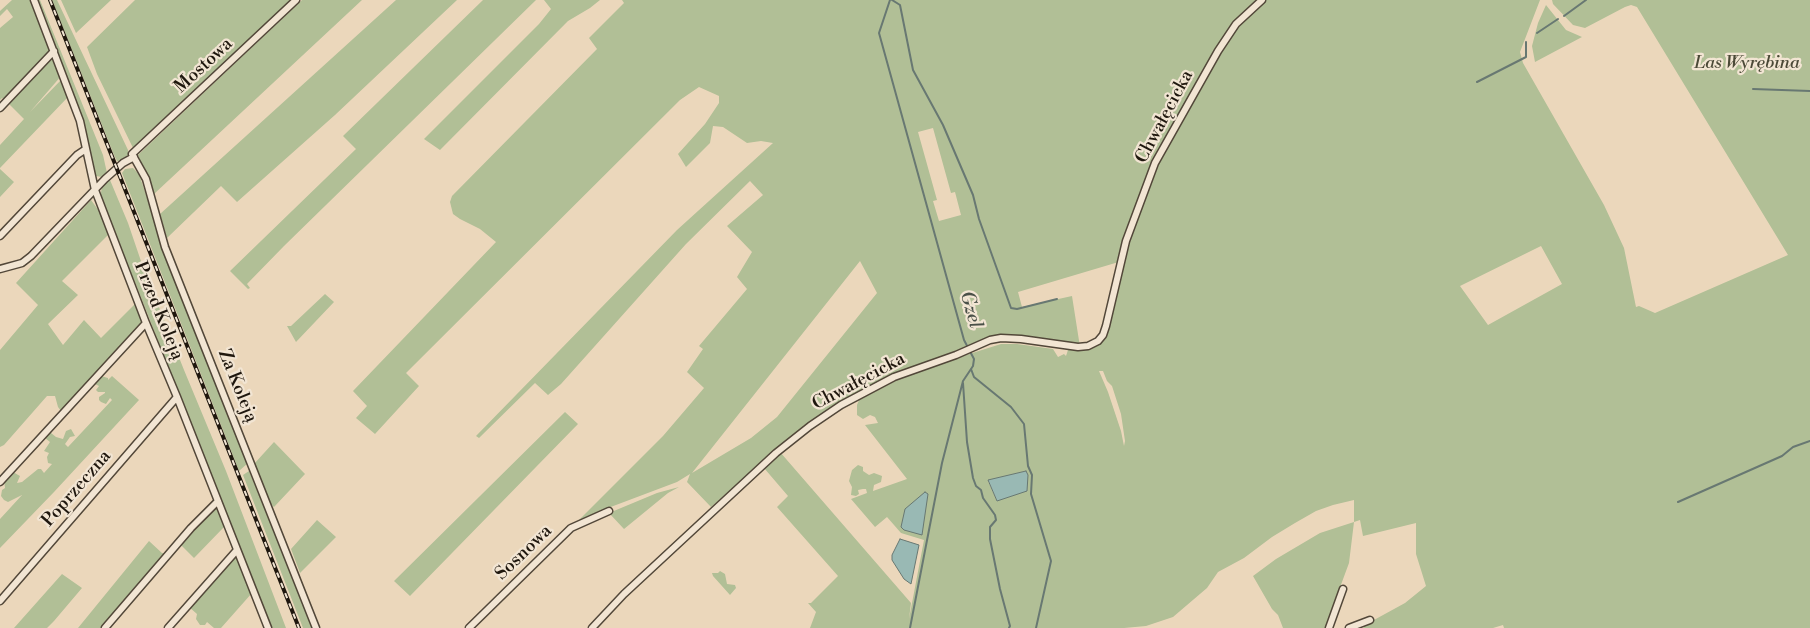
<!DOCTYPE html>
<meta charset="utf-8">
<style>
body{margin:0}
canvas{display:block;background:#ebd7bb}
</style>
<canvas width="1810" height="628"></canvas>
<script>
const ctx = document.querySelector('canvas').getContext('2d');
ctx.lineJoin = 'round';
function fillPath(path, color) {
  ctx.fillStyle = color;
  ctx.fill(path, 'evenodd');
}
function toPath(rows) {
  const path = new Path2D();
  for (const r of rows) {
    path.moveTo(r[0], r[1]);
    for (let i = 2; i < r.length; i += 2) path.lineTo(r[i], r[i + 1]);
  }
  return path;
}
function stroke(path, color, width, dash) {
  ctx.strokeStyle = color;
  ctx.lineWidth = width;
  ctx.lineCap = dash ? 'butt' : 'round';
  ctx.setLineDash(dash || []);
  ctx.stroke(path);
}
function label(font, color, halo, rows, align = 'center') {
  ctx.font = font + ' "Libre Bodoni",serif';
  ctx.lineWidth = 4.5;
  ctx.setLineDash([]);
  ctx.textBaseline = 'middle';
  ctx.strokeStyle = halo;
  ctx.fillStyle = color;
  for (const [text, x, y, turn = 0] of rows) {
    ctx.save();
    ctx.translate(x, y);
    ctx.rotate((+turn || 0) * Math.PI / 180);
    ctx.textAlign = isNaN(turn) ? turn : align;
    if (halo) ctx.strokeText(text, 0, 0);
    ctx.fillText(text, 0, 0);
    ctx.restore();
  }
}
const green = toPath([
 [12,0,32,0,50,50,5,100,2,98,0,100,0,28,13,17,7,9,0,16,0,11],
 [36,0,40,0,103,155,107,173,102,177,96,176,92,173,78,108],
 [52,0,57,0,128,150,128,155,122,162,117,161,114,155],
 [61,0,111,0,76,33],
 [135,0,292,0,134,150,97,74,87,47],
 [302,0,362,0,154,194,138,155],
 [396,0,457,0,335,115,237,202,221,186,167,238,160,214],
 [483,0,536,0,284,246,247,284,250,288,248,289,230,271,356,149,343,136],
 [544,0,600,0,590,8,568,21,440,150,424,139,539,24,551,9],
 [622,0,1540,0,1520,52,1523,63,1604,205,1624,248,1636,307,1639,306,1655,313,1788,255,1637,7,1631,5,1625,7,1585,28,1573,25,1553,4,1552,0,1810,0,1810,628,1504,628,1503,625,1493,628,1364,628,1363,626,1405,603,1426,586,1416,554,1416,523,1363,536,1360,520,1354,522,1349,563,1325,628,1283,628,1278,615,1272,609,1253,576,1276,559,1320,533,1354,522,1354,500,1333,505,1316,511,1295,523,1272,537,1244,558,1218,572,1207,588,1173,617,1146,626,1124,628,810,628,816,612,808,603,811,603,838,576,777,507,788,496,764,468,780,452,911,603,909,619,924,540,901,533,887,517,875,527,851,499,867,493,866,489,863,489,858,490,859,494,856,496,851,495,852,487,849,481,852,470,858,465,863,467,863,471,869,475,874,473,882,476,881,482,874,485,873,491,907,479,865,425,878,423,875,417,870,415,863,419,857,415,857,405,859,400,905,376,966,355,1001,344,1017,344,1053,349,1058,357,1064,354,1066,356,1068,350,1090,348,1099,342,1122,261,1018,292,1022,307,1072,296,1080,347,993,338,949,356,899,372,803,426,804,428,790,438,711,507,687,482,690,474,677,482,608,508,576,523,663,436,704,388,687,372,703,349,699,346,747,289,737,277,752,252,727,226,763,195,750,181,686,244,561,384,548,395,535,383,479,438,476,436,677,230,773,143,761,141,747,143,723,127,713,126,710,143,686,167,678,154,705,124,719,103,719,96,699,87,680,100,406,373,419,386,375,434,356,418,367,406,353,391,496,242,480,229,460,219,453,214,450,202,452,196,597,49,589,38,624,3],
 [933,128,951,193,955,192,961,215,939,221,933,201,937,200,918,132],
 [1541,246,1562,284,1488,325,1460,286],
 [860,261,877,293,777,417,751,438,692,473],
 [1099,371,1103,371,1107,381,1112,386,1121,414,1125,441,1124,446,1121,431,1108,392],
 [1026,471,997,501,988,481],
 [1546,5,1566,30,1582,37,1535,62,1532,46,1538,23],
 [50,59,56,62,62,75,30,112,62,79,68,97,0,168,0,145,24,119,6,101],
 [133,168,139,174,175,282,248,463,239,471,122,173,125,169],
 [0,169,14,182,0,197],
 [110,180,128,223,143,267,184,370,226,471,286,628,270,628,137,287,100,199,102,186],
 [91,200,102,215,109,234,62,281,78,295,48,324,63,345,84,320,101,338,135,304,143,321,61,411,58,407,55,396,47,396,4,445,0,447,0,350,38,305,16,283],
 [325,294,334,302,296,342,287,326,291,326],
 [101,376,108,378,108,380,112,376,139,400,54,492,0,548,0,519,22,495,8,502,4,500,1,496,2,490,5,488,4,480,13,472,20,476,17,483,22,482,38,469,41,469,44,473,52,464,48,463,47,457,49,453,44,451,50,442,45,438,47,433,51,433,56,437,63,439,66,431,71,429,75,436,70,437,65,444,68,447,112,400,110,398,106,404,101,402,99,400,99,397,105,393,105,392,98,392,96,390,99,386,95,384,94,381],
 [565,412,578,424,410,596,394,581],
 [274,442,305,474,274,507,271,504,254,464],
 [249,471,299,593,313,628,303,628,243,475],
 [679,487,668,493,624,529,609,513,657,493],
 [214,508,217,508,219,512,225,526,194,558,180,544],
 [317,520,336,537,300,573,291,549],
 [149,541,162,553,166,553,101,628,78,628],
 [235,553,252,593,221,628,214,628,207,622,205,625,200,625,196,619,197,614,189,607],
 [720,571,725,574,727,584,735,585,736,588,730,595,713,576,712,573,718,573],
 [62,574,82,588,54,621,47,628,14,628]
]);
const water = toPath([
 [1026,471,1028,475,1027,491,997,501,988,480,1026,471],
 [925,492,928,494,922,535,904,530,901,527,905,509,925,492],
 [900,539,919,545,911,584,904,579,892,560,892,555,900,539]
]);
const stream = toPath([
 [890,0,879,33,964,340,974,359,973,366,963,381,942,463,910,628],
 [892,0,900,5,913,70,943,125,973,195,979,219,1011,308,1017,309,1057,299],
 [1564,16,1586,0],
 [1537,33,1558,19],
 [1477,82,1526,57,1526,42],
 [1753,89,1810,91],
 [971,369,974,377,1011,407,1024,424,1028,466,1032,475,1031,494,1051,561,1036,628],
 [963,383,967,442,973,478,976,486,981,490,983,498,995,515,996,520,990,527,990,539,1000,589,1010,626,1009,628],
 [1678,502,1782,456,1793,447,1810,441]
]);
const minor = toPath([
 [34,0,80,121,95,190,146,323,177,397,268,628],
 [296,0,132,154,146,179,165,247,316,628],
 [0,108,54,51],
 [0,236,77,155,86,149],
 [0,269,22,263,31,256,105,179,123,163,134,157],
 [0,482,146,323],
 [0,601,177,397],
 [105,628,191,528,218,501],
 [168,628,237,550],
 [469,628,571,528,609,511],
 [592,628,624,594,776,453,810,426,841,405,894,377,956,355,990,340,1001,338,1021,339,1078,347,1088,346,1098,341,1103,335,1106,326,1126,241,1155,163,1218,51,1236,24,1262,0],
 [1329,628,1343,589],
 [1349,628,1370,620]
]);
const rail = toPath([
 [50,0,299,628]
]);
const parkNames = [
 ["Las Wyrębina",1747,64]
];
const streetNames = [
 ["Mostowa",204,66,-43],
 ["Chwałęcicka",1165,117,-62],
 ["Przed Koleją",158,311,68],
 ["Chwałęcicka",859,382,-28],
 ["Za Koleją",237,386,68],
 ["Poprzeczna",77,489,-49],
 ["Sosnowa",524,553,-44]
];
const waterNames = [
 ["Gzel",970,310,74]
];
fillPath(green, '#b1bf96');
fillPath(water, '#99b9b4');
stroke(water, '#687872', 1);
stroke(stream, '#687872', 2);
stroke(minor, '#524739', 9);
stroke(minor, '#f2e5d3', 6);
stroke(rail, '#1f170e', 4);
stroke(rail, '#f2e5d3', 2, [5.5]);
label('italic 18px', '#4b4937', '#f2e5d3', parkNames);
label('18px', '#1f170e', '#f2e5d3', streetNames);
label('italic 19px', '#4a5048', '#f2e5d3', waterNames);
</script>
